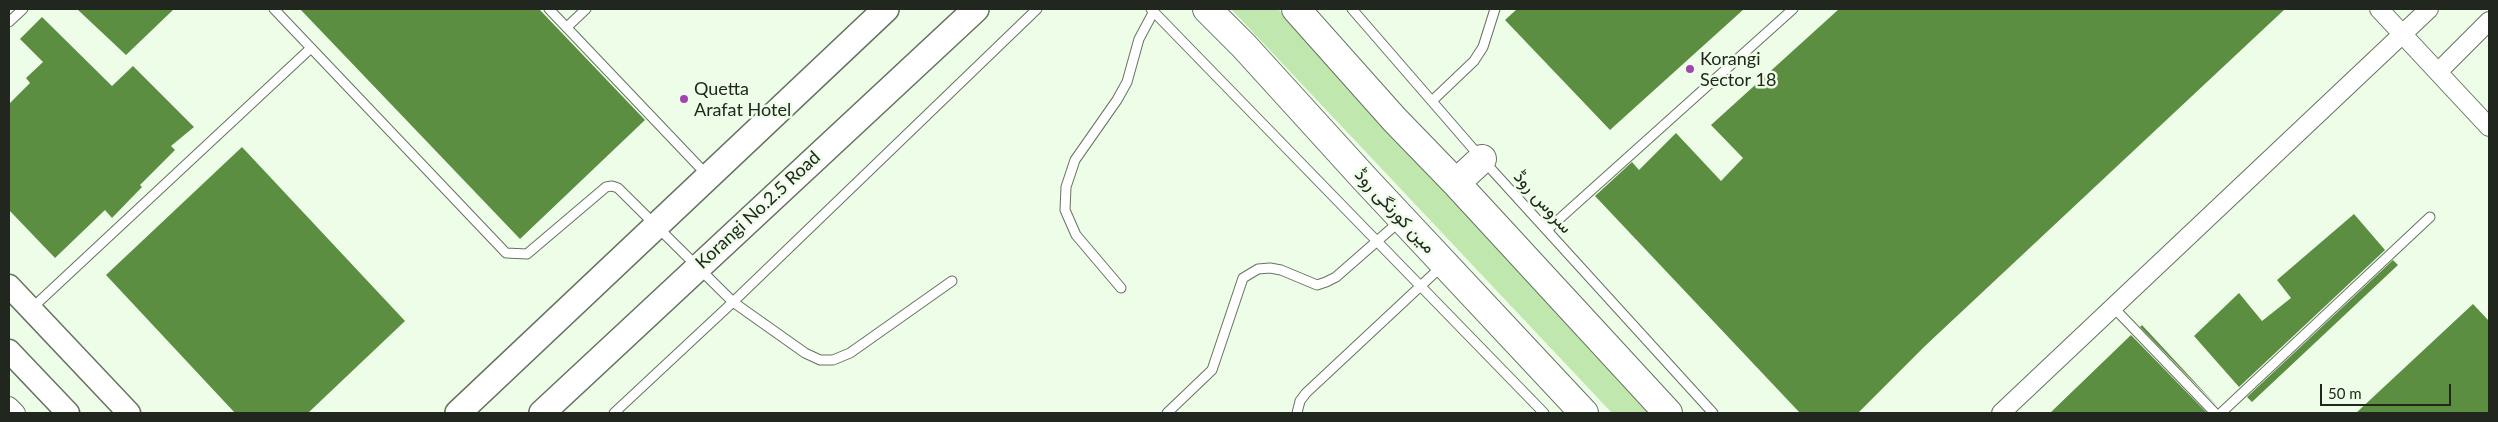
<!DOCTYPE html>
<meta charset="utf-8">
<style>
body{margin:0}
#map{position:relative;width:2498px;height:422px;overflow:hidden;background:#eefde8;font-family:Lato,sans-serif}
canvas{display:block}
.frame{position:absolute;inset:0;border:10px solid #21271f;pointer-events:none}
.scale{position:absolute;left:2320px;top:384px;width:131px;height:22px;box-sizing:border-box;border:2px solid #21271f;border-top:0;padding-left:6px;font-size:15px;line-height:18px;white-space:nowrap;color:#21271f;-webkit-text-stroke:4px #eefde8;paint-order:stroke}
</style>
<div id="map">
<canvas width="2498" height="422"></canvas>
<div class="frame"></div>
<div class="scale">50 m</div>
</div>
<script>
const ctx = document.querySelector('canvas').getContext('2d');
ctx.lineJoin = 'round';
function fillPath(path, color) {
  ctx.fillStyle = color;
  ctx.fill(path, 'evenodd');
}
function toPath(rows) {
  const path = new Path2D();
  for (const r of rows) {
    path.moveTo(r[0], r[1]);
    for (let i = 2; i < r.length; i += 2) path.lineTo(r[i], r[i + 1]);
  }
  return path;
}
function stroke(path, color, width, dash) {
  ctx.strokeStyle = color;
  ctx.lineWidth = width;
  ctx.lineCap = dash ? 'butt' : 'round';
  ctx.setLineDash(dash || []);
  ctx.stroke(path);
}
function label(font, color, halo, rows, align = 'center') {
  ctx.font = font + ' Lato,Vazirmatn,sans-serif';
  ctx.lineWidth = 5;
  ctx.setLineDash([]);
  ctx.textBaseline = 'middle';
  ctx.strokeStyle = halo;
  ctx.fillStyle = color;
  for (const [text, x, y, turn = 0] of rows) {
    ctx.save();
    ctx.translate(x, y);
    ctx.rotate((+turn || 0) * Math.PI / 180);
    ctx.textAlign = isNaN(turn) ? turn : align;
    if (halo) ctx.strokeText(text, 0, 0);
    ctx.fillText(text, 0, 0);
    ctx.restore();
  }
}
const green = toPath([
 [1231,9,1278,9,1650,413,1612,413]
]);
const building = toPath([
 [77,9,174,9,126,55],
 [300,9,539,9,645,120,520,239],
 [1517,9,1744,9,1610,130,1505,20],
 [1839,9,2285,9,1925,346,1858,413,1800,413,1595,196,1632,162,1639,170,1676,133,1721,181,1743,158,1711,125],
 [42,17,112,86,133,66,194,127,171,146,175,150,140,185,142,187,112,218,105,210,55,258,9,210,9,104,30,83,26,78,43,62,20,39],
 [242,147,405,321,308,413,235,413,106,275],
 [2354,214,2385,250,2239,387,2194,336,2239,293,2262,321,2291,298,2277,280],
 [2393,260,2398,265,2252,402,2247,397],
 [2473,304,2489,321,2489,413,2356,413],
 [2142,325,2218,407,2140,327],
 [2131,335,2207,413,2050,413]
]);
const service = toPath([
 [274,9,506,253,527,254,606,187,612,186,618,188,733,302,805,353,820,360,833,360,850,353,952,281],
 [549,9,707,175],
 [1151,9,1544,413],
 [1352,9,1482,159,1713,413],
 [9,22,23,9],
 [567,27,586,9],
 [1432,101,1474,61,1483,47,1495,9],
 [1547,230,1793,9],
 [1121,288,1076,235,1065,210,1066,187,1075,160,1117,100,1127,82,1139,39,1154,11],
 [2114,308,2215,413],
 [31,309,311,48],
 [614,413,733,302,1037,9],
 [1167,413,1212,370,1243,278,1258,269,1270,268,1281,270,1317,285,1326,282,1336,277,1400,221],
 [1297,413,1300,401,1306,393,1442,266],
 [2221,413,2430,217]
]);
const minor = toPath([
 [2379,9,2489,127],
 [2438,72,2489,21],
 [9,406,16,413],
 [2001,413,2429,9]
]);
const tertiary = toPath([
 [9,286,129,413],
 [9,351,68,413]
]);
const secondary = toPath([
 [458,413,886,9],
 [542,413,976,9]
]);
const primary = toPath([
 [1207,9,1244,46,1364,178,1584,413],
 [1296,9,1394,119,1456,183,1668,413],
 [1456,183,1482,159]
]);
const markers = [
 [1690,69,5,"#9f45b1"],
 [684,99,5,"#9f45b1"]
];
const poiNames = [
 ["Korangi",1700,59],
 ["Sector 18",1700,80],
 ["Quetta",694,89],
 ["Arafat Hotel",694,110]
];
const streetNames = [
 ["سروس روڈ",1543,202,48],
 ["Korangi No.2.5 Road",758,210,-43],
 ["مین کورنگی روڈ",1395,211,47]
];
fillPath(green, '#c0e8ae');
fillPath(building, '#5c8e42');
stroke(service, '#667361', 11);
stroke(minor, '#667361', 20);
stroke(tertiary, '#667361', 25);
stroke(secondary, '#667361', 28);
stroke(primary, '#667361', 30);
stroke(service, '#fff', 9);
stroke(minor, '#fff', 18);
stroke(tertiary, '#fff', 22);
stroke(secondary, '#fff', 25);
stroke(primary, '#fff', 28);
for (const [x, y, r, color] of markers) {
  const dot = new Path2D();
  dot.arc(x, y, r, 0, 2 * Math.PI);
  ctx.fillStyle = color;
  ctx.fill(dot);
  stroke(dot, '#eefde8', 2);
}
label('18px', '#21271f', '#eefde8', poiNames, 'left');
label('18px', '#21271f', '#eefde8', streetNames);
</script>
